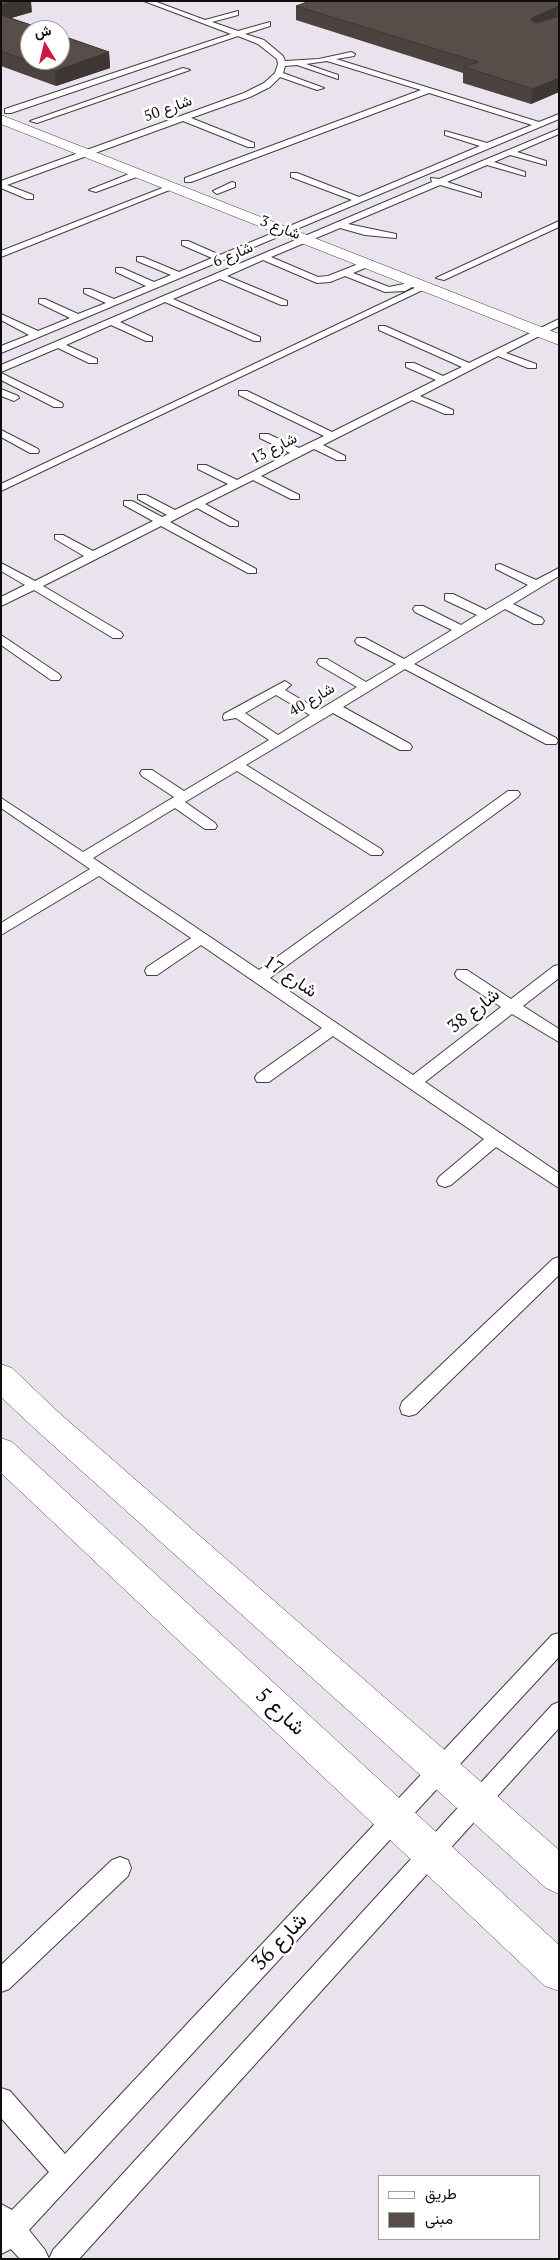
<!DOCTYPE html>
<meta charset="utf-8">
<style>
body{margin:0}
#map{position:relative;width:560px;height:2260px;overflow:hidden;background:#fff9ef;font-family:"PT Serif",Vazirmatn,serif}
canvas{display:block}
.frame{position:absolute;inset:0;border:2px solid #0e0e0e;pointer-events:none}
.legend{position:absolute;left:378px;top:2175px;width:162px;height:65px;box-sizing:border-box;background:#fff;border:1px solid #9f9f9f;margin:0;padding:6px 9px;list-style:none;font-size:15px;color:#0e0e0e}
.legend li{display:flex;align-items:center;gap:10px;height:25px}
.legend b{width:25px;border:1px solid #9f9f9f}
.north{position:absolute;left:20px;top:20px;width:50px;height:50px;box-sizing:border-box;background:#fff;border:1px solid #9f9f9f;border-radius:50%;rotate:351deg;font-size:14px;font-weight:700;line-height:20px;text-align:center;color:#0e0e0e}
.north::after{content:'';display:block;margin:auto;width:18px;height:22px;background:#ca1a3f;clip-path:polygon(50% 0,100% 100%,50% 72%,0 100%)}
</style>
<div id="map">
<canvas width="560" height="2260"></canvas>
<div class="frame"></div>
<ul class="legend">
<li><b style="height:6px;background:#fff"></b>طريق</li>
<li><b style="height:14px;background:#584d49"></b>مبنى</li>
</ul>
<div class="north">ش</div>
</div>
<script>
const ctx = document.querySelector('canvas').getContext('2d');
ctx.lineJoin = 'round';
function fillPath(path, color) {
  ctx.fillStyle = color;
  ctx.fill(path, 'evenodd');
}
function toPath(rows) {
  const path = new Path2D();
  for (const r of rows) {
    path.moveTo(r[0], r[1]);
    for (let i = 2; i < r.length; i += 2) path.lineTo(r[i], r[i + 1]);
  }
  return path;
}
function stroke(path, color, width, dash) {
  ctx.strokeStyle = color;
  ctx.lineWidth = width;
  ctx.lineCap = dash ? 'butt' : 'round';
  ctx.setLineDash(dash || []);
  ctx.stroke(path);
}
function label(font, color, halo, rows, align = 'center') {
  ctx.font = font + ' "PT Serif",Vazirmatn,serif';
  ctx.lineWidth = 5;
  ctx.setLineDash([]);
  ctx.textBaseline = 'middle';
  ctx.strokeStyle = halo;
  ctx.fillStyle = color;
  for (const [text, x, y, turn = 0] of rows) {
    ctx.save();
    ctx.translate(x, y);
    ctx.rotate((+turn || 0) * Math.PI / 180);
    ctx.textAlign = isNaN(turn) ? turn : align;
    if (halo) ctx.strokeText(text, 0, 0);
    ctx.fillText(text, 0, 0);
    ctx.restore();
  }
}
const industrial = toPath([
 [1,1,559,1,559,2259,1,2259],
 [30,30,60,30,60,60,30,60],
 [379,2176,539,2176,539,2239,379,2239]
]);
const lane = toPath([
 [144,1,154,1,205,20,238,11,238,15,212,22,238,31,270,22,270,26,245,34,264,40,283,56,285,61,319,59,351,52,355,54,354,56,336,59,539,122,559,114,559,119,1,353,1,346,29,335,1,320,1,314,38,331,70,318,39,303,39,299,45,299,78,314,106,303,84,293,84,289,90,289,114,299,146,286,116,272,116,268,122,268,154,282,171,275,137,261,137,257,143,257,179,272,212,258,182,245,182,241,188,241,220,255,352,200,291,177,291,173,297,173,359,197,480,146,445,135,445,131,487,143,532,125,429,93,191,182,185,182,185,178,421,90,327,61,306,64,338,75,338,79,297,65,285,66,283,73,324,88,317,90,280,77,270,87,250,97,191,118,254,143,254,147,248,147,183,121,7,185,33,195,33,199,27,199,1,188,1,181,244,93,264,83,275,73,278,64,277,59,258,44,238,36,11,113,5,113,5,109,231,34,144,1],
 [183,68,190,70,37,123,30,121,183,68],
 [559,129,559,134,517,152,546,161,546,165,510,155,494,162,525,172,525,176,487,165,447,182,481,193,481,197,440,185,348,224,396,234,396,238,365,235,340,228,271,257,318,277,328,276,366,261,372,261,372,265,353,273,389,287,414,282,414,286,405,291,385,292,345,276,330,282,317,283,263,260,227,276,287,301,287,305,281,305,220,279,173,299,260,337,260,341,254,341,165,302,120,322,152,337,152,341,146,341,111,325,66,345,97,359,97,363,89,363,58,348,1,372,1,365,432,182,431,178,439,179,559,129],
 [139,170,143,173,142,175,96,192,89,190,139,170],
 [232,182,235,183,235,187,217,194,213,191,232,182],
 [170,185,177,187,1,257,1,251,170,185],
 [559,221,559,227,444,280,436,278,559,221],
 [423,284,431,286,1,491,1,484,423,284],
 [559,319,559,326,506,353,536,364,536,368,528,368,498,356,420,396,453,410,453,414,445,414,412,400,323,445,345,456,345,460,337,460,314,449,261,476,299,495,299,499,291,499,253,480,205,504,238,522,238,526,230,526,197,508,170,522,256,569,256,573,248,573,161,526,43,586,121,632,123,635,121,638,113,638,34,590,1,606,1,597,25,585,1,571,1,563,35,581,84,556,55,539,55,535,63,535,93,551,153,521,124,505,124,501,132,501,162,517,167,515,138,499,138,495,146,495,175,510,228,484,198,469,198,465,206,465,237,480,290,453,260,438,260,434,268,434,299,448,324,436,239,395,239,391,247,391,332,432,436,380,406,367,406,363,414,363,443,376,462,367,379,330,379,326,385,326,469,363,559,319],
 [1,373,62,403,63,405,62,407,54,407,1,380,1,373],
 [1,389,18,396,19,398,14,401,1,396,1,389],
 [1,430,38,449,39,451,38,453,30,453,1,437,1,430],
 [500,564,536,580,559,568,559,576,513,604,542,618,544,621,542,624,534,624,505,609,414,664,556,738,558,741,556,744,546,744,405,669,343,707,410,744,412,747,410,750,400,750,333,713,246,765,381,849,383,852,381,855,371,855,237,771,185,802,215,823,217,826,215,829,205,829,175,808,93,858,259,970,508,791,518,791,520,794,518,797,270,978,413,1075,501,1007,457,978,455,974,457,970,467,970,511,999,554,966,559,965,559,978,523,1006,559,1029,559,1042,512,1014,425,1082,559,1173,559,1188,496,1147,451,1185,445,1187,439,1185,437,1181,439,1177,484,1139,333,1036,269,1082,257,1082,255,1078,257,1074,322,1028,201,945,157,975,147,975,145,971,147,967,191,938,99,876,1,935,1,923,90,869,1,808,1,798,83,852,174,797,142,776,140,773,142,770,152,770,184,791,269,740,236,718,224,720,223,717,224,714,285,681,291,685,285,690,319,710,357,687,319,665,317,662,319,659,327,659,366,682,396,664,357,644,355,641,357,638,365,638,404,659,452,630,415,612,413,609,415,606,423,606,461,625,477,615,445,600,445,594,453,594,486,610,528,585,496,569,496,565,500,564],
 [276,695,310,715,278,735,245,713,276,695],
 [1,635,59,674,61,677,59,680,51,680,1,645,1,635],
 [559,1257,559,1275,416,1414,409,1416,402,1414,400,1408,402,1402,553,1259,559,1257],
 [559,1633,559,1657,29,2230,45,2250,49,2259,20,2259,11,2249,1,2254,1,2204,12,2210,49,2172,1,2118,1,2088,10,2091,65,2154,552,1635,559,1633],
 [559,1702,559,1728,79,2259,49,2259,53,2250,552,1705,559,1702],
 [120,1857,128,1860,131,1868,128,1876,9,1989,1,1992,1,1965,112,1860,120,1857]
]);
const street = toPath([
 [1,115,559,334,559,345,1,124,1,115],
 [1,1364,12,1368,57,1411,559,1850,559,1894,546,1888,35,1429,1,1397,1,1364],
 [1,1438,12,1442,559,1945,559,1991,545,1986,1,1473,1,1438]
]);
const wall = toPath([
 [1,1,32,12,11,18,109,52,110,68,56,86,1,66],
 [559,1,559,92,531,104,463,83,463,73,296,20,296,6]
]);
const shadedWall = toPath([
 [15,1,31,1,32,12,1,21,1,5],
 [557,7,555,21,530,32,531,20,532,18],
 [109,52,110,68,56,86,55,71],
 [559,78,559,92,531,104,533,89]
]);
const building = toPath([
 [1,1,15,1,1,5,1,1],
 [310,1,559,1,559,7,557,7,532,18,531,20,536,23,559,16,559,78,533,89,464,67,478,62,296,6,310,1],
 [1,15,46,30,30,30,30,60,60,60,60,35,109,52,55,71,1,51,1,15]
]);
const farStreetnames = [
 ["شارع 50",168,109,-20],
 ["شارع 3",280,228,21],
 ["شارع 6",233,255,-23],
 ["شارع 13",274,449,-27],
 ["شارع 40",312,700,-31]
];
const streetNames = [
 ["شارع 17",290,977,34],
 ["شارع 38",474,1011,-38]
];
const nearStreetnames = [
 ["شارع 5",280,1712,43],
 ["شارع 36",280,1942,-47]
];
fillPath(industrial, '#eae2ed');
stroke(lane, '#414141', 2);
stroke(street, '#414141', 1);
fillPath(lane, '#fff');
fillPath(street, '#fff');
fillPath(wall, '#4c423f');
fillPath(shadedWall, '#3e3633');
fillPath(building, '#584d49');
stroke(building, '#3e3633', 1);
label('15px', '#0e0e0e', '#fff', farStreetnames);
label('18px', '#0e0e0e', '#fff', streetNames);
label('21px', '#0e0e0e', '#fff', nearStreetnames);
</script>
